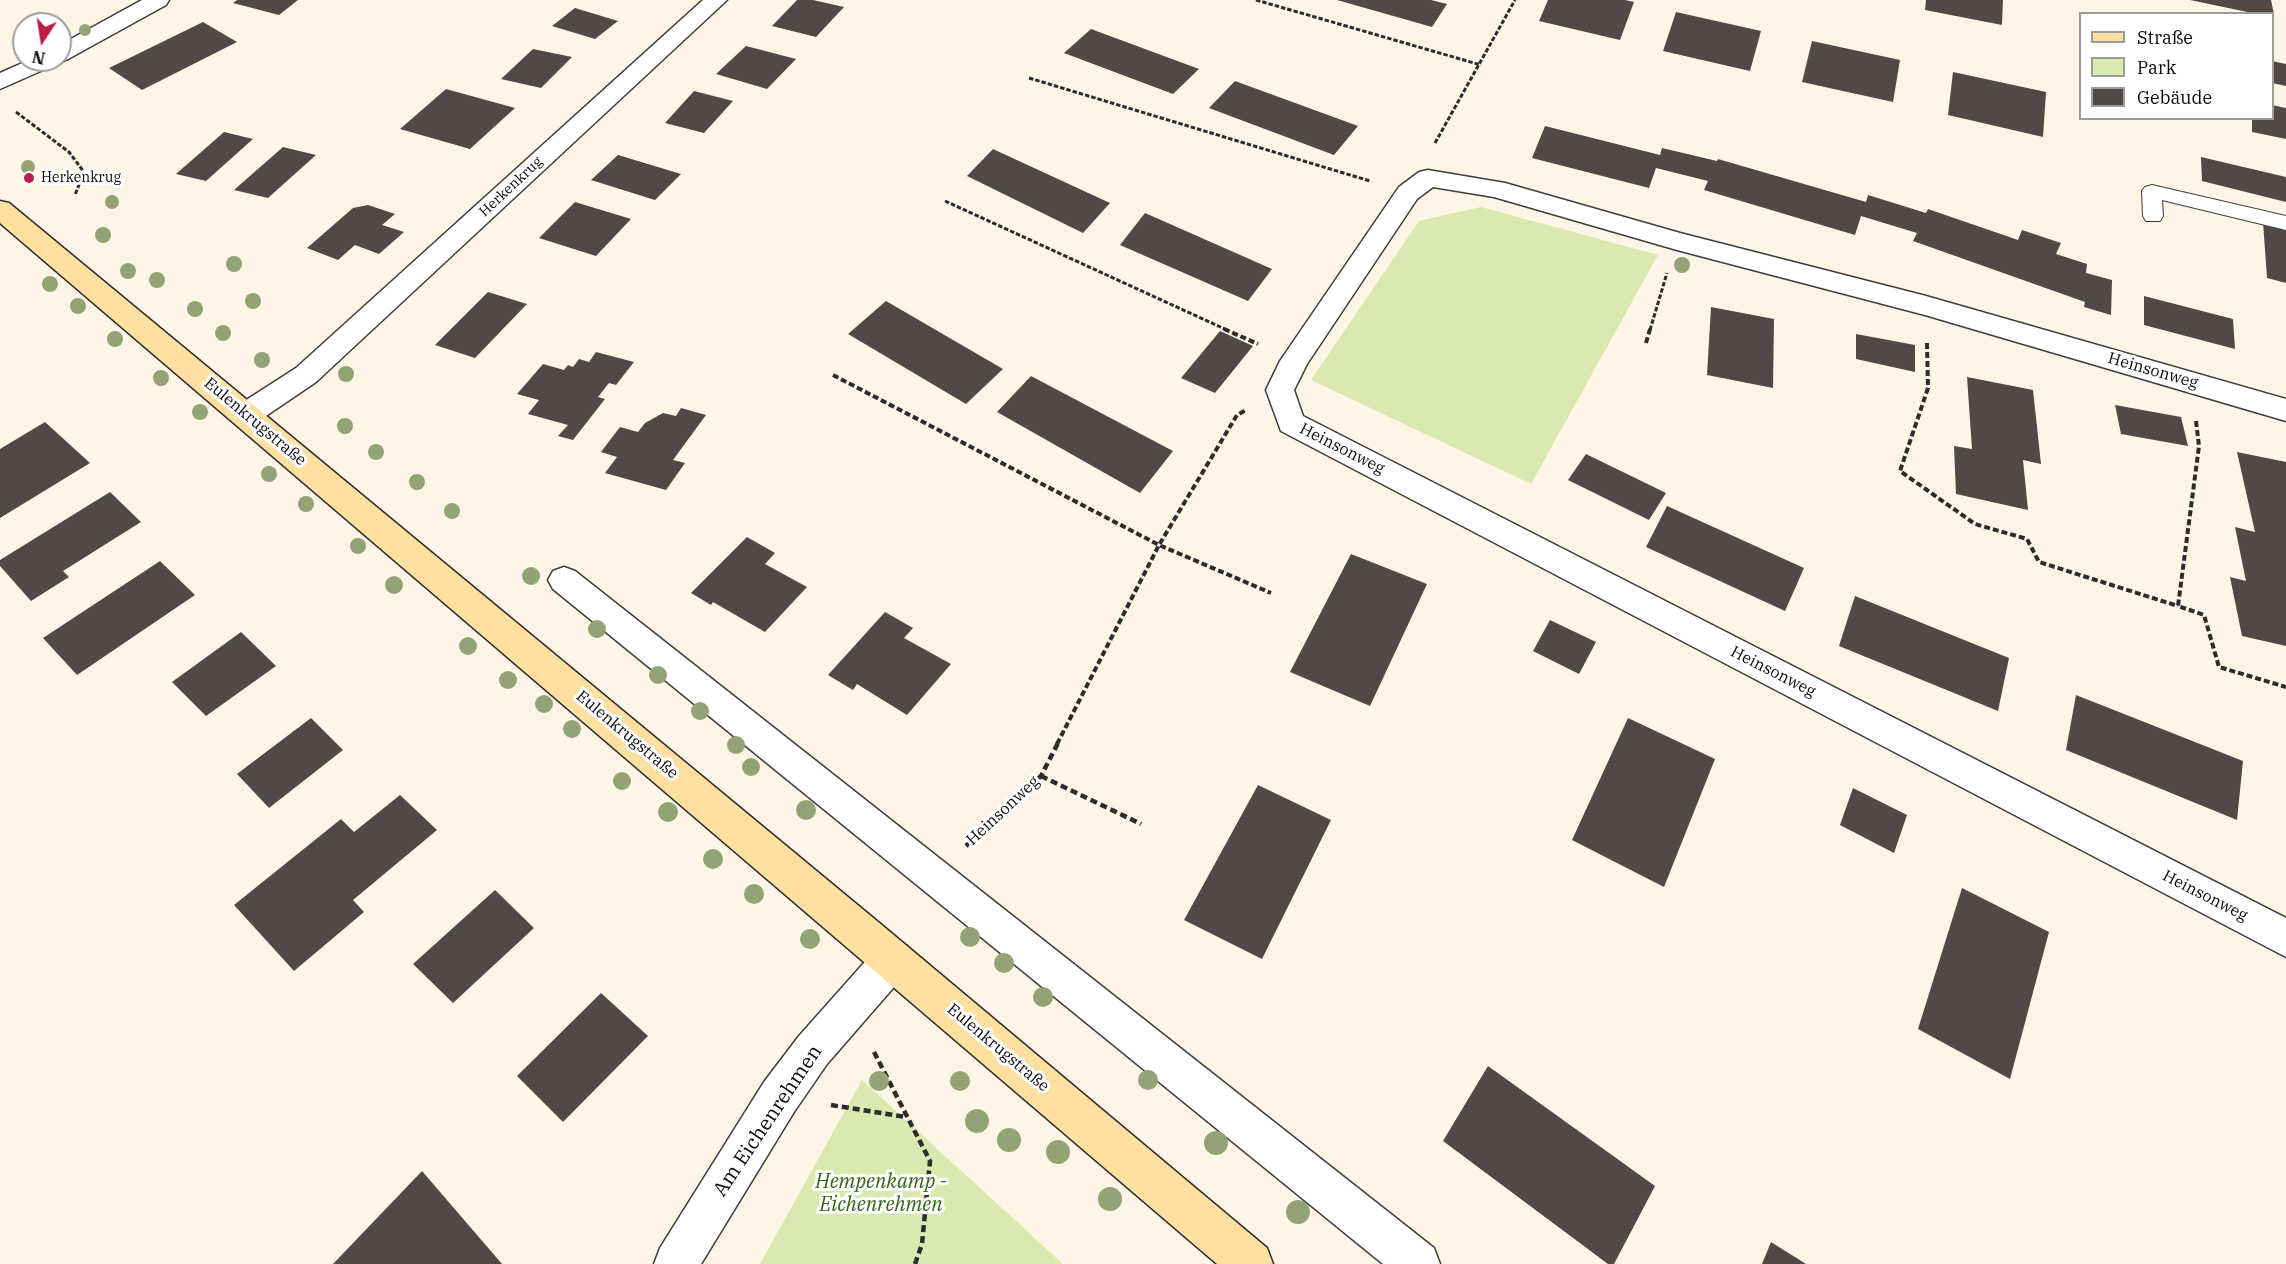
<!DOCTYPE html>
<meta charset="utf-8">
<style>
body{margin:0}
#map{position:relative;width:2286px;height:1264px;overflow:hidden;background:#fff5e6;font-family:"IBM Plex Serif",serif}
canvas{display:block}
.legend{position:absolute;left:2079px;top:12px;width:195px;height:108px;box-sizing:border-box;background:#fff;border:2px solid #9d9d9d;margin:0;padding:8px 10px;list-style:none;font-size:18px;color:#0a0a0a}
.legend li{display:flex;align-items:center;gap:12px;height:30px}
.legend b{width:30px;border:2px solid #9d9d9d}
.north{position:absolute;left:12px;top:12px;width:60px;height:60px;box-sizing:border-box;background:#fff;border:2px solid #9d9d9d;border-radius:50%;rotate:192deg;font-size:16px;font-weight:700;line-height:24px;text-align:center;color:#0a0a0a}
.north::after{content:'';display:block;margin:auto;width:21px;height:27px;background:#bd1e48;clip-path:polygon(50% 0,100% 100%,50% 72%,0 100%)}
</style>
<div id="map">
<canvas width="2286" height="1264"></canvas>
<ul class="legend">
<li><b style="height:8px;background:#ffe0a1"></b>Straße</li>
<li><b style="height:16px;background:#dae9b0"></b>Park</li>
<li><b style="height:16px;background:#524846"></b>Gebäude</li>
</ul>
<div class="north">N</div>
</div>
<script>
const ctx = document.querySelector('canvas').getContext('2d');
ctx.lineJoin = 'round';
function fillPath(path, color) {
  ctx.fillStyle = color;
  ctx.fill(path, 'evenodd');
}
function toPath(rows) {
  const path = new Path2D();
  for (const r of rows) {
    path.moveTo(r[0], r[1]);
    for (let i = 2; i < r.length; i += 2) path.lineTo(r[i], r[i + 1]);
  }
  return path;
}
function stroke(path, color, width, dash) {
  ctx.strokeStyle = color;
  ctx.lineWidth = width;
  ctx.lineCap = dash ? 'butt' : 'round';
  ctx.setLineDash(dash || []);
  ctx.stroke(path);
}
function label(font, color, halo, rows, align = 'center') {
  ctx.font = font + ' "IBM Plex Serif",serif';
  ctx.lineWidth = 6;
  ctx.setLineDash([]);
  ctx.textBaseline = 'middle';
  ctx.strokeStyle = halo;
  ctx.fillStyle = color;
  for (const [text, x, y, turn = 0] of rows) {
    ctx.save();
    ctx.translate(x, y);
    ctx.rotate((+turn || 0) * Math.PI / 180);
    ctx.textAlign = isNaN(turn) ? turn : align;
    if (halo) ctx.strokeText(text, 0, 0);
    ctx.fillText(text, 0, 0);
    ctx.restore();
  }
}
const green = toPath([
 [1481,207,1658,255,1531,484,1311,380,1419,221],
 [862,1080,1063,1264,760,1264]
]);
const building = toPath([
 [237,0,298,0,279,15,233,3],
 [797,0,813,0,844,7,816,37,772,26],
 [1337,0,1431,0,1447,4,1432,27],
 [1548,0,1625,0,1634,2,1620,40,1539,21],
 [1926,0,2003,0,2002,25,1925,10],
 [2190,0,2271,0,2274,14,2257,14],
 [575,8,618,21,595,39,552,26],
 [1676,12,1761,31,1750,71,1663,51],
 [203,22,237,42,142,90,109,68],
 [1091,29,1199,69,1173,94,1064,53],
 [1812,41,1900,60,1893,102,1802,82],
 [746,46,796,59,767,89,716,74],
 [533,49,572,57,541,88,501,79],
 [2272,61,2286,64,2286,86,2272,83],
 [1953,72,2046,92,2043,137,1948,115],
 [1235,81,1358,126,1334,155,1209,108],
 [446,89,515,108,470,149,400,129],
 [694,91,733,101,704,133,665,123],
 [2272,105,2286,108,2286,139,2252,132,2252,118,2272,118],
 [1545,126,1660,155,1662,148,1717,161,1718,159,1866,202,1868,195,1926,213,1928,209,2018,240,2022,230,2061,243,2056,254,2087,264,2086,273,2112,280,2111,315,2084,307,2085,302,1913,241,1917,233,1861,216,1855,235,1704,190,1708,181,1656,168,1649,188,1532,158],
 [224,132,253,139,206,181,176,174],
 [283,147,316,155,268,198,234,190],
 [993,149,1110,203,1083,233,967,176],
 [618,155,681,174,655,200,591,180],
 [2201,157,2286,177,2286,202,2202,181],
 [575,202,631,219,596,256,539,238],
 [368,205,395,214,382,225,404,232,379,254,355,245,338,260,307,248,353,208],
 [1145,213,1272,269,1248,301,1120,245],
 [2263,222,2286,227,2286,283,2267,278],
 [488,292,527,304,475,358,435,345],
 [2144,296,2233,319,2235,349,2144,325],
 [886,301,1003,369,966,404,848,334],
 [1711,307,1774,319,1773,388,1707,375],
 [1220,331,1253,346,1215,393,1181,378],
 [1856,334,1915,345,1915,372,1856,359],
 [596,352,634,362,616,385,609,383,598,397,605,399,573,440,558,436,568,425,528,414,539,400,517,394,543,364,564,370,568,365,573,367,579,359,589,362],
 [1031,376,1173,451,1140,493,997,412],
 [1967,377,2033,390,2041,464,2023,460,2028,510,1956,494,1954,446,1972,449],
 [2115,405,2181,417,2188,446,2121,434],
 [681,408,706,415,673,460,685,463,666,490,605,473,617,457,601,452,620,427,638,432,645,423,663,413,676,416],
 [45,422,90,463,0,518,0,449],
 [2237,452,2286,462,2286,646,2242,636,2230,577,2246,581,2235,527,2255,532],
 [1586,454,1666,493,1649,520,1568,480],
 [110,492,141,522,63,571,69,577,31,601,0,566,0,560],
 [1667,506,1804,568,1785,611,1646,547],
 [747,537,775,553,765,564,807,587,765,632,713,602,711,605,691,593],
 [1351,554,1427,584,1370,706,1290,672],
 [160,561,195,595,77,675,43,638],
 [1855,596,2009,658,1998,711,1839,646],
 [885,612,913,628,904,638,951,664,907,715,857,684,853,690,828,675],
 [1550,620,1596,642,1579,674,1533,651],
 [241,632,276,666,206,716,172,682],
 [2076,695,2243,761,2237,820,2066,750],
 [311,718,343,750,269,808,237,774],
 [1628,718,1715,759,1664,887,1572,840],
 [1258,785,1331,820,1262,959,1184,920],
 [1853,788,1907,815,1894,853,1840,825],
 [400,795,437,830,353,900,364,912,294,971,234,905,341,819,354,832],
 [1962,888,2049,932,2010,1079,1918,1029],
 [495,890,534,928,453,1003,413,964],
 [601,993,648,1036,563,1122,517,1076],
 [1488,1066,1655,1186,1614,1264,1608,1264,1443,1141],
 [422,1171,502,1264,333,1264],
 [1771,1242,1806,1264,1762,1264]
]);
const pathFar2 = toPath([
 [1256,0,1481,65],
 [1029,78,1370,181],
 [16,112,69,152,84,172,75,195],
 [1435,143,1515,0],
 [945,201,1227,330],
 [1650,330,1667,273]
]);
const pathFar1 = toPath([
 [1224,329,1258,344],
 [1646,343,1650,329],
 [1927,343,1928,388,1900,471,1975,524,2027,539,2039,562,2178,606],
 [833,375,1159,545,1271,593],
 [2196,421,2199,446,2178,606,2204,615,2219,667,2286,687],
 [1057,744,1159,545,1237,415,1246,410]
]);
const path = toPath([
 [1041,776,1141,824],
 [966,846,1041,776,1058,743],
 [874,1052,930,1161,922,1244,915,1264],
 [831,1105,906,1117]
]);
const service = toPath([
 [2152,185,2286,216,2286,230,2162,200,2163,216,2160,221,2146,221,2143,216,2142,191,2145,187,2152,185]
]);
const minor = toPath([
 [142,0,169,0,166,5,68,59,0,89,0,73,29,60,60,60,60,45,142,0],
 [703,0,727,0,316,382,257,422,247,425,237,422,232,414,237,406,296,368,703,0],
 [1428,170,1505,183,1680,233,1926,296,2286,399,2286,421,1925,315,1677,250,1494,197,1433,187,1417,199,1307,364,1294,390,1303,416,2286,918,2286,957,1281,431,1266,390,1280,361,1399,187,1419,172,1428,170],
 [564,567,575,571,1434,1248,1440,1264,1383,1264,553,589,548,580,553,571,564,567],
 [893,940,907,946,912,959,907,972,827,1064,794,1112,701,1264,654,1264,660,1248,764,1082,799,1036,879,946,893,940]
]);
const secondary = toPath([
 [0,201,9,203,883,926,1267,1248,1273,1264,1217,1264,0,223,0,201]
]);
const trees = [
 [85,30,6],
 [28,167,7],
 [112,202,7],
 [103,235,8],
 [234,264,8],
 [1682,265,8],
 [128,271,8],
 [157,280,8],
 [50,284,8],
 [253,301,8],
 [78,306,8],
 [195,309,8],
 [223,333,8],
 [115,339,8],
 [262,360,8],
 [346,374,8],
 [161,378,8],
 [200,412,8],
 [345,426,8],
 [376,452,8],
 [269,474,8],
 [417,482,8],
 [306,504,8],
 [452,511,8],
 [358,546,8],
 [531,576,9],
 [394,585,9],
 [597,629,9],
 [468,646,9],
 [658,675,9],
 [508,680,9],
 [544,704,9],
 [700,711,9],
 [572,729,9],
 [736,745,9],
 [751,767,9],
 [622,781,9],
 [806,810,10],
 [668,812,10],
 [713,859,10],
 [754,894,10],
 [970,937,10],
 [810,939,10],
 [1004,963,10],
 [1043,997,10],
 [1148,1080,10],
 [879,1081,10],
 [960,1081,10],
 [977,1121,12],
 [1009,1140,12],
 [1216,1143,12],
 [1058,1152,12],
 [1110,1199,12],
 [1298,1212,12]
];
const markers = [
 [29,178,6,"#bd1e48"]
];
const farPoinames = [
 ["Herkenkrug",41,178]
];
const farStreetnames = [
 ["Herkenkrug",511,187,-43]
];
const streetNames = [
 ["Heinsonweg",2153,371,16],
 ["Eulenkrugstraße",255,422,40],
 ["Heinsonweg",1342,449,27],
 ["Heinsonweg",1773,672,27],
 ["Eulenkrugstraße",627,735,40],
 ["Heinsonweg",1003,811,-43],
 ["Heinsonweg",2205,896,27],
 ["Eulenkrugstraße",998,1048,40]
];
const nearStreetnames = [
 ["Am Eichenrehmen",768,1121,-56]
];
const nearParknames = [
 ["Hempenkamp -",881,1182],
 ["Eichenrehmen",881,1205]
];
fillPath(green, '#dae9b0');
fillPath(building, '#524846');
stroke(service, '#3d3d3d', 2);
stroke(minor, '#3d3d3d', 3);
stroke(secondary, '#2c2c2c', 3);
stroke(pathFar2, '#2c2c2c', 3, [4.5, 2]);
stroke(pathFar1, '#2c2c2c', 4, [6, 3]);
stroke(path, '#2c2c2c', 4.5, [7, 4]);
fillPath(service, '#fff');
fillPath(minor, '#fff');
fillPath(secondary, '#ffe0a1');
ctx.fillStyle = '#92a475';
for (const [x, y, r] of trees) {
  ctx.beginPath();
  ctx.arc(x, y, r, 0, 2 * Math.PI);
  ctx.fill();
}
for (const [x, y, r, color] of markers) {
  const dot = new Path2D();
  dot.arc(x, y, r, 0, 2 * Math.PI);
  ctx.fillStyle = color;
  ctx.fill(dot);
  stroke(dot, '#fff', 2);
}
label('14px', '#0a0a0a', '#fff', farPoinames, 'left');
label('14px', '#0a0a0a', '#fff', farStreetnames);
label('16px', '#0a0a0a', '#fff', streetNames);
label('20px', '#0a0a0a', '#fff', nearStreetnames);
label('italic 20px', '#386219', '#fff', nearParknames);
</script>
